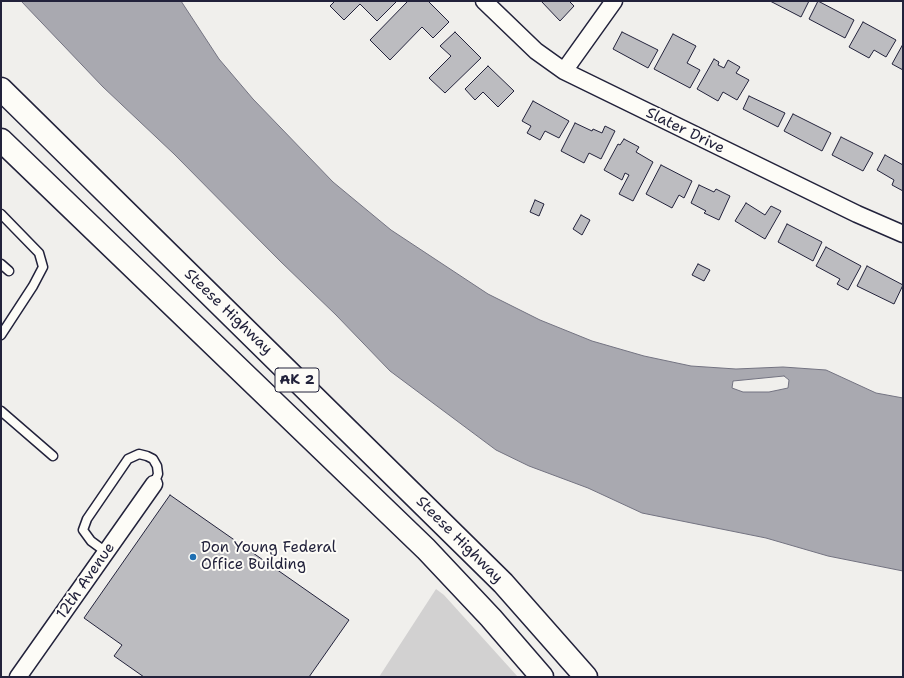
<!DOCTYPE html>
<style>
body{margin:0}
#map{position:relative;width:904px;height:678px;overflow:hidden;background:#f0efec;font-family:"Shantell Sans",sans-serif}
canvas{display:block}
.frame{position:absolute;inset:0;border:2px solid #22223b;pointer-events:none}
</style>
<div id="map">
<canvas width="904" height="678"></canvas>
<div class="frame"></div>
</div>
<script>
const ctx = document.querySelector('canvas').getContext('2d');
ctx.lineJoin = 'round';
function fillPath(path, color) {
  ctx.fillStyle = color;
  ctx.fill(path, 'evenodd');
}
function toPath(rows) {
  const path = new Path2D();
  for (const r of rows) {
    path.moveTo(r[0], r[1]);
    for (let i = 2; i < r.length; i += 2) path.lineTo(r[i], r[i + 1]);
  }
  return path;
}
function stroke(path, color, width, dash) {
  ctx.strokeStyle = color;
  ctx.lineWidth = width;
  ctx.lineCap = dash ? 'butt' : 'round';
  ctx.setLineDash(dash || []);
  ctx.stroke(path);
}
function label(font, color, halo, rows, align = 'center') {
  ctx.font = font + ' "Shantell Sans",sans-serif';
  ctx.lineWidth = 4;
  ctx.setLineDash([]);
  ctx.textBaseline = 'middle';
  ctx.strokeStyle = halo;
  ctx.fillStyle = color;
  for (const [text, x, y, turn = 0] of rows) {
    ctx.save();
    ctx.translate(x, y);
    ctx.rotate((+turn || 0) * Math.PI / 180);
    ctx.textAlign = isNaN(turn) ? turn : align;
    if (halo) ctx.strokeText(text, 0, 0);
    ctx.fillText(text, 0, 0);
    ctx.restore();
  }
}
const green = toPath([
 [436,589,444,595,518,677,379,677]
]);
const water = toPath([
 [21,1,181,1,219,59,253,99,333,182,391,230,488,294,540,320,592,341,644,356,691,366,736,369,783,367,826,370,876,393,903,398,903,571,828,556,766,538,642,513,588,488,529,466,496,450,390,371,336,315,280,261,174,154,103,87,21,1],
 [784,376,789,380,788,388,769,392,743,392,732,388,733,381,784,376]
]);
const building = toPath([
 [335,1,397,1,377,21,360,4,344,20,330,6,335,1],
 [408,1,428,1,449,22,433,38,422,27,390,60,370,40,408,1],
 [541,1,569,1,574,6,560,21,541,1],
 [770,1,809,1,801,17,770,1],
 [818,1,854,20,845,38,809,19,818,1],
 [863,22,896,40,886,57,874,50,869,58,849,47,863,22],
 [455,32,481,58,445,93,429,78,451,56,440,46,455,32],
 [622,32,658,50,648,68,613,49,622,32],
 [673,34,696,46,687,63,700,70,690,88,654,69,673,34],
 [903,44,903,70,892,64,903,44],
 [714,59,719,62,718,65,724,68,728,60,740,67,736,73,749,80,737,100,723,92,718,101,697,89,714,59],
 [488,66,514,91,498,107,483,92,475,100,465,89,488,66],
 [749,96,785,113,778,127,743,109,749,96],
 [533,101,569,121,559,138,545,131,540,140,527,133,531,126,522,121,533,101],
 [793,114,831,133,822,151,784,131,793,114],
 [575,123,592,131,593,129,602,133,605,126,615,131,601,159,589,153,584,163,561,151,575,123],
 [841,137,873,153,863,171,832,155,841,137],
 [624,139,639,147,636,152,653,162,633,201,619,194,629,175,625,173,622,180,604,170,618,144,620,145,624,139],
 [885,155,903,165,903,191,892,185,894,180,877,170,885,155],
 [661,165,692,181,684,198,679,195,672,208,646,194,661,165],
 [699,185,714,192,716,189,730,196,719,220,704,213,706,211,691,203,699,185],
 [535,200,544,204,539,216,530,212,535,200],
 [746,203,765,215,771,206,781,211,765,239,735,221,746,203],
 [581,215,590,220,582,235,573,229,581,215],
 [787,224,822,242,813,261,778,242,787,224],
 [826,247,861,266,848,290,837,284,840,279,816,266,826,247],
 [698,264,710,270,704,281,692,275,698,264],
 [867,266,903,285,894,304,857,286,867,266],
 [170,495,349,620,309,677,144,677,114,656,122,645,84,618,170,495]
]);
const lane = toPath([
 [1,214,39,253,43,267,33,286,1,335],
 [1,264,9,271],
 [1,411,53,456],
 [106,552,91,541,83,530,87,519,128,459,139,454,147,456,153,459,157,466,158,474,154,484]
]);
const street = toPath([
 [484,1,536,51,564,71,857,214,903,234],
 [564,71,614,1],
 [18,677,154,484]
]);
const highway = toPath([
 [1,89,503,583,586,677],
 [1,140,426,549,491,618,542,677]
]);
const markers = [
 [193,557,4,"#1f6fb2"]
];
const shields = [
 [297,380,44]
];
const shieldNames = [
 ["AK 2",297,380]
];
const streetNames = [
 ["Slater Drive",685,131,26],
 ["Steese Highway",228,312,44],
 ["Steese Highway",459,540,45],
 ["12th Avenue",86,581,-55]
];
const poiNames = [
 ["Don Young Federal",201,548],
 ["Office Building",201,565]
];
fillPath(green, '#d2d1d1');
fillPath(water, '#a9a9b0');
stroke(water, '#737381', 1);
fillPath(building, '#bcbcc0');
stroke(building, '#22223b', 1);
stroke(lane, '#22223b', 11);
stroke(street, '#22223b', 19);
stroke(highway, '#22223b', 25);
stroke(lane, '#fdfcf7', 8);
stroke(street, '#fdfcf7', 16);
stroke(highway, '#fdfcf7', 22);
for (const [x, y, r, color] of markers) {
  const dot = new Path2D();
  dot.arc(x, y, r, 0, 2 * Math.PI);
  ctx.fillStyle = color;
  ctx.fill(dot);
  stroke(dot, '#fdfcf7', 1.5);
}
for (const [x, y, w] of shields) {
  const box = new Path2D();
  box.roundRect(x - w / 2, y - 12, w, 24, 3);
  ctx.fillStyle = '#fdfcf7';
  ctx.fill(box);
  stroke(box, '#22223b', 1);
}
label('bold 14px', '#22223b', null, shieldNames);
label('15px', '#22223b', '#fdfcf7', streetNames);
label('15px', '#22223b', '#fdfcf7', poiNames, 'left');
</script>
